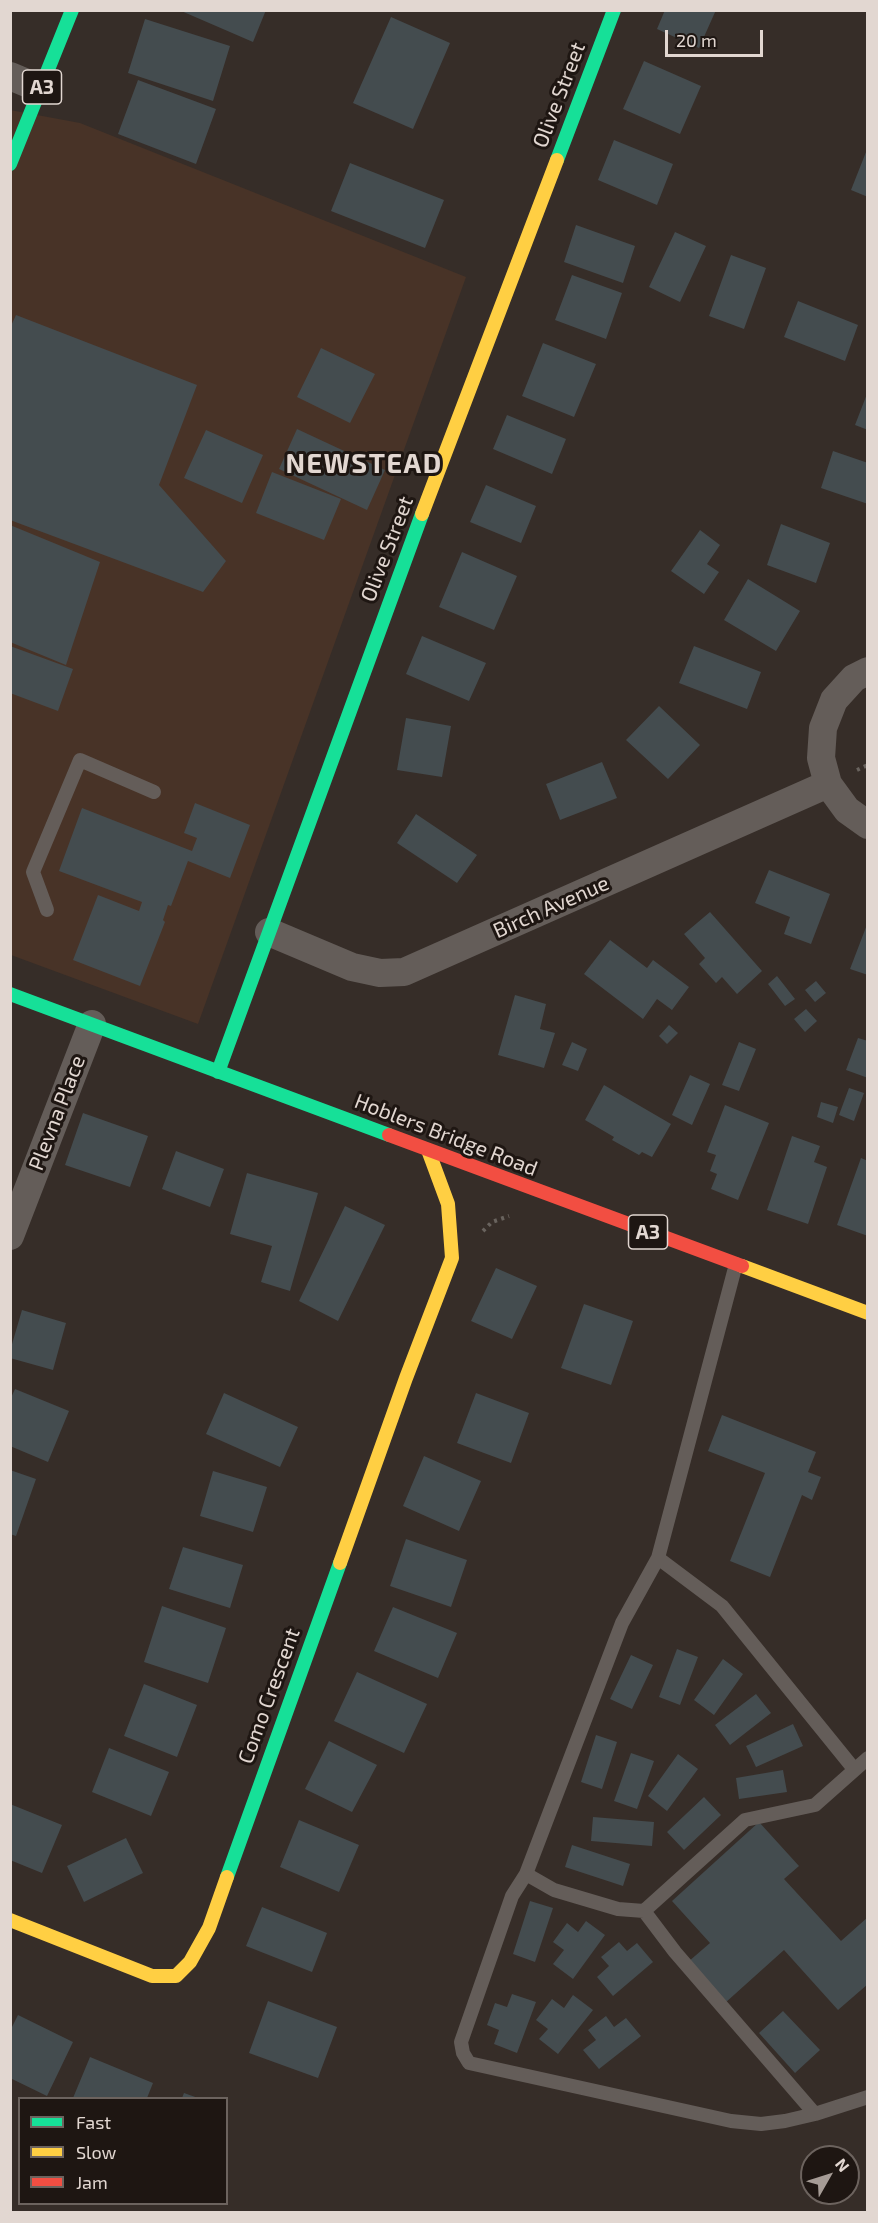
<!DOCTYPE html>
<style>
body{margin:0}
#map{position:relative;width:878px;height:2223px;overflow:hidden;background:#362d28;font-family:"Exo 2",sans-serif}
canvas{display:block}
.frame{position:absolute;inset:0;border:12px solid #e2d7d1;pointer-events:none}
.legend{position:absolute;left:18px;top:2097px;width:210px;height:108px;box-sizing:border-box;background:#1e1612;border:2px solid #6c635e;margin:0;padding:8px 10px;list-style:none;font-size:18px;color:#e2d7d1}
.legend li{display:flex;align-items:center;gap:12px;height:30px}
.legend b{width:30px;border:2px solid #6c635e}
.north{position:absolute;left:800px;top:2145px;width:60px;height:60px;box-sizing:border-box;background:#1e1612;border:2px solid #6c635e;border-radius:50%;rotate:51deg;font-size:16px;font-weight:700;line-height:24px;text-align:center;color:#e2d7d1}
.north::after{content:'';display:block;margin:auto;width:21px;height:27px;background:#a69c96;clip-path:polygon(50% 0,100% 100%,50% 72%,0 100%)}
.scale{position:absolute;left:665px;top:30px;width:98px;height:27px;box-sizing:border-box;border:3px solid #e2d7d1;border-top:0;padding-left:8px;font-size:18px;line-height:21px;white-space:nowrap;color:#e2d7d1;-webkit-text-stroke:4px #1e1612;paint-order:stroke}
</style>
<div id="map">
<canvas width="878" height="2223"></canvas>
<div class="frame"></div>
<ul class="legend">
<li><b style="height:8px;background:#16e098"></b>Fast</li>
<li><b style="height:8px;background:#ffcf43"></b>Slow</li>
<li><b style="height:8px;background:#f24e42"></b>Jam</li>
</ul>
<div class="north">N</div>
<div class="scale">20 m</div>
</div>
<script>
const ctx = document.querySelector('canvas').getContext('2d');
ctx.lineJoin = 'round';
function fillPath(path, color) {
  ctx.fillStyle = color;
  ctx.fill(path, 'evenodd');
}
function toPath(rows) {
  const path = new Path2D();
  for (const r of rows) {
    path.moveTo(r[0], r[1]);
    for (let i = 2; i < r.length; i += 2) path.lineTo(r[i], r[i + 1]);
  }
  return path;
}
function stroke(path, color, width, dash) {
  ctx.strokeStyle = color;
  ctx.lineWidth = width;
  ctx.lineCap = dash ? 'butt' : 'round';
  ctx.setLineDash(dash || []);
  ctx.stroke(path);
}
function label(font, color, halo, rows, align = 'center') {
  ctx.font = font + ' "Exo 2",sans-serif';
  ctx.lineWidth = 6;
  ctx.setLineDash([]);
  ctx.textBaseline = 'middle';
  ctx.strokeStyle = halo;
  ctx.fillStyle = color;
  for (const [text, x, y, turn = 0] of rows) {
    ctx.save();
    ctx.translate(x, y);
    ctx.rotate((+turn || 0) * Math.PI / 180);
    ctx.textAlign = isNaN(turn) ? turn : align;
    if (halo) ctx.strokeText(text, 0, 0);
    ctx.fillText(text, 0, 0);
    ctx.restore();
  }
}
const built = toPath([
 [10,110,80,123,466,277,198,1024,11,955]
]);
const building = toPath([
 [179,10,266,10,253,42],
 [665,10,716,10,699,48,657,29],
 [391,17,450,43,413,129,353,103],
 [145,19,230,46,213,101,128,73],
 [644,61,701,86,680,134,623,109],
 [138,80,216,109,196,164,118,134],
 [614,140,673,164,657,205,598,180],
 [868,147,868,197,851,190],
 [350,163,444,200,425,248,331,211],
 [576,225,635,246,623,283,564,262],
 [675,232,706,246,680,302,649,287],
 [731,255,766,268,744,329,709,316],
 [572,275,622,293,606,339,555,320],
 [798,301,858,325,845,361,784,337],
 [16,315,197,385,159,485,226,561,203,592,10,520,10,328],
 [543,343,596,364,574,417,522,396],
 [321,348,375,374,350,423,297,397],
 [867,394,868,394,868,430,855,425],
 [507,415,566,439,552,474,493,449],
 [297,429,385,470,367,510,279,469],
 [206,430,263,455,242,503,184,478],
 [833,451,868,463,868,504,821,488],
 [272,472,341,499,324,540,256,513],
 [486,485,536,506,521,543,470,522],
 [781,524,830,543,816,583,767,565],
 [10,525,100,562,66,665,10,642],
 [700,530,720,545,707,564,719,572,704,594,671,571],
 [462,552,517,576,494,630,439,607],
 [748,579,800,611,776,651,724,620],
 [422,636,486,663,469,701,406,674],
 [10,646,73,669,58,711,10,693],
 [694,646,761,672,747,709,679,683],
 [659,706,700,745,668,779,626,740],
 [406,718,451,726,442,777,397,770],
 [602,762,617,798,560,820,546,784],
 [195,803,250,825,230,878,188,861,171,906,168,905,163,920,165,922,140,986,73,960,98,895,139,911,142,902,59,871,82,808,192,851,197,838,184,833],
 [416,814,477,855,457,883,397,843],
 [769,870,830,894,811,944,784,934,790,917,755,903],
 [710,912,762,971,737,994,722,977,716,983,699,964,705,958,684,934],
 [868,922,868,975,850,969],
 [610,940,647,968,653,960,689,987,672,1010,657,999,643,1019,584,974],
 [777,976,795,999,785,1006,768,984],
 [816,981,826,993,815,1002,805,990],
 [515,995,546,1004,540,1029,555,1033,544,1068,498,1055],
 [806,1009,817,1021,805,1032,794,1019],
 [669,1025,678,1033,667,1044,659,1036],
 [858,1038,868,1041,868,1078,846,1070],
 [572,1042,587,1049,578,1071,562,1065],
 [739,1042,756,1049,739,1091,722,1085],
 [690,1075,710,1084,692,1125,672,1115],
 [604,1085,671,1124,652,1157,642,1152,639,1155,612,1140,614,1137,585,1120],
 [849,1088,864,1093,854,1121,839,1115],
 [821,1102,838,1107,833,1123,817,1117],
 [725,1105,769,1123,738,1200,711,1189,717,1174,710,1171,716,1155,707,1152],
 [83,1113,148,1136,130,1187,65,1165],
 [792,1136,820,1146,814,1162,827,1167,808,1224,767,1210],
 [176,1151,224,1169,210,1207,162,1189],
 [861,1158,868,1161,868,1236,837,1225],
 [247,1173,318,1193,290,1291,261,1282,272,1246,230,1234],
 [345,1206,385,1225,338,1321,299,1301],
 [496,1268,537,1286,512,1339,471,1321],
 [584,1304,633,1321,611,1385,561,1368],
 [22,1310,66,1323,53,1370,10,1358,10,1351],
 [15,1389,69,1411,48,1462,10,1446,10,1400],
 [224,1393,298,1427,280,1467,206,1434],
 [476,1393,529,1413,511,1463,457,1443],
 [722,1415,816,1452,808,1472,821,1477,812,1500,802,1495,770,1577,730,1561,765,1473,708,1451],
 [424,1456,481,1481,459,1531,403,1506],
 [10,1470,36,1479,16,1536,10,1534],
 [213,1471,267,1487,253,1532,200,1516],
 [406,1539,467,1560,451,1607,390,1586],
 [183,1547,243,1565,230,1608,169,1589],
 [162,1606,226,1628,208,1683,144,1662],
 [393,1607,457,1633,438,1678,374,1651],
 [677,1649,698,1657,680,1705,659,1697],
 [631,1655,653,1665,632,1709,610,1699],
 [723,1659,743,1674,714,1715,694,1700],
 [357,1672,427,1704,404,1753,334,1721],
 [144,1684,197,1705,177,1757,124,1736],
 [756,1694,771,1713,730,1745,715,1725],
 [793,1724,803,1746,756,1767,746,1746],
 [596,1735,617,1742,602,1789,581,1782],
 [329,1741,377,1765,352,1812,305,1789],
 [109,1748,169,1772,151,1816,92,1792],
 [631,1753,654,1761,637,1809,614,1801],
 [678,1754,698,1769,667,1811,648,1796],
 [783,1770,787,1792,739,1799,736,1778],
 [704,1797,721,1815,684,1850,667,1832],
 [10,1804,62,1825,42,1873,10,1860],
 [593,1817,654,1822,652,1846,591,1841],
 [299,1820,359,1845,339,1892,280,1867],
 [759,1822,799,1866,784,1879,841,1941,868,1917,868,1984,838,2010,784,1950,725,2003,688,1962,710,1943,672,1901],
 [126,1838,143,1873,84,1902,67,1866],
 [572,1845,630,1864,623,1886,565,1867],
 [530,1901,553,1908,535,1962,513,1954],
 [262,1907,327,1933,312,1972,246,1946],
 [586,1921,605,1935,573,1979,553,1964,564,1950,553,1942,567,1923,578,1932],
 [619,1942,627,1951,637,1943,653,1962,613,1996,597,1977,609,1966,601,1957],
 [512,1994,536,2002,517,2053,494,2044,499,2030,487,2025,495,2003,507,2007],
 [573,1995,593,2010,558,2054,539,2039,548,2029,536,2020,552,1999,564,2008],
 [268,2001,337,2027,318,2078,249,2053],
 [783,2011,820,2050,795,2073,759,2033],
 [18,2015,73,2042,47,2096,10,2078,10,2031],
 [606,2016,614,2027,626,2018,641,2036,599,2069,583,2050,596,2040,588,2030],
 [90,2057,153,2083,147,2098,73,2098],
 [184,2093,198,2098,182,2098]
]);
const path = toPath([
 [857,770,868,765],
 [483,1231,492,1222,509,1216]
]);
const lane = toPath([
 [47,910,33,872,80,760,154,792],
 [736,1264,658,1558,622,1623,526,1874,512,1896,461,2042,463,2053,469,2063,731,2121,761,2124,785,2121,815,2114,868,2097],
 [658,1558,722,1606,854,1769],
 [526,1874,554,1890,618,1909,644,1911,675,1952,815,2114],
 [644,1911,745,1820,815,1805,868,1758]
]);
const street = toPath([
 [10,76,41,89],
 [868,671,854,678,834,700,823,728,821,758,828,784,847,810,868,825],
 [269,932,352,967,380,973,404,972,828,784],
 [10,1236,92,1024]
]);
const fast = toPath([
 [557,160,614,10],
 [10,164,72,10],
 [10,994,389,1135],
 [218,1072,422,514],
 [227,1877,340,1563]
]);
const slow = toPath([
 [422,514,557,160],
 [742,1266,868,1313],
 [340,1563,406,1378,452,1258,448,1204,428,1150],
 [10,1920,152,1976,176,1976,190,1962,209,1928,227,1877]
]);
const jam = toPath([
 [389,1135,742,1266]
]);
const shields = [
 [42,87,39],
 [648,1232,39]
];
const shieldNames = [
 ["A3",42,87],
 ["A3",648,1232]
];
const streetNames = [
 ["Olive Street",559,95,-69],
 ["Olive Street",387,549,-69],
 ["Birch Avenue",551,907,-24],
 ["Plevna Place",57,1113,-69],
 ["Hoblers Bridge Road",446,1135,21],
 ["Como Crescent",269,1696,-70]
];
const districtNames = [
 ["NEWSTEAD",364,464]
];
fillPath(built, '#483327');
fillPath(building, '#444c4f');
stroke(path, '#69635e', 4, [3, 4.5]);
stroke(lane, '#645d59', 14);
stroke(street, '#645d59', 28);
stroke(fast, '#16e098', 14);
stroke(slow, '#ffcf43', 14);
stroke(jam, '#f24e42', 14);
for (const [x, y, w] of shields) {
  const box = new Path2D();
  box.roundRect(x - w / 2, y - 17, w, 34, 4.5);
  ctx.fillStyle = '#1e1612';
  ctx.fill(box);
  stroke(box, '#e2d7d1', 1.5);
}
label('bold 20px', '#e2d7d1', null, shieldNames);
label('21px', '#e2d7d1', '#1e1612', streetNames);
ctx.letterSpacing = '1.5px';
label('bold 27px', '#e2d7d1', '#1e1612', districtNames);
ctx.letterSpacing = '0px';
</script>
